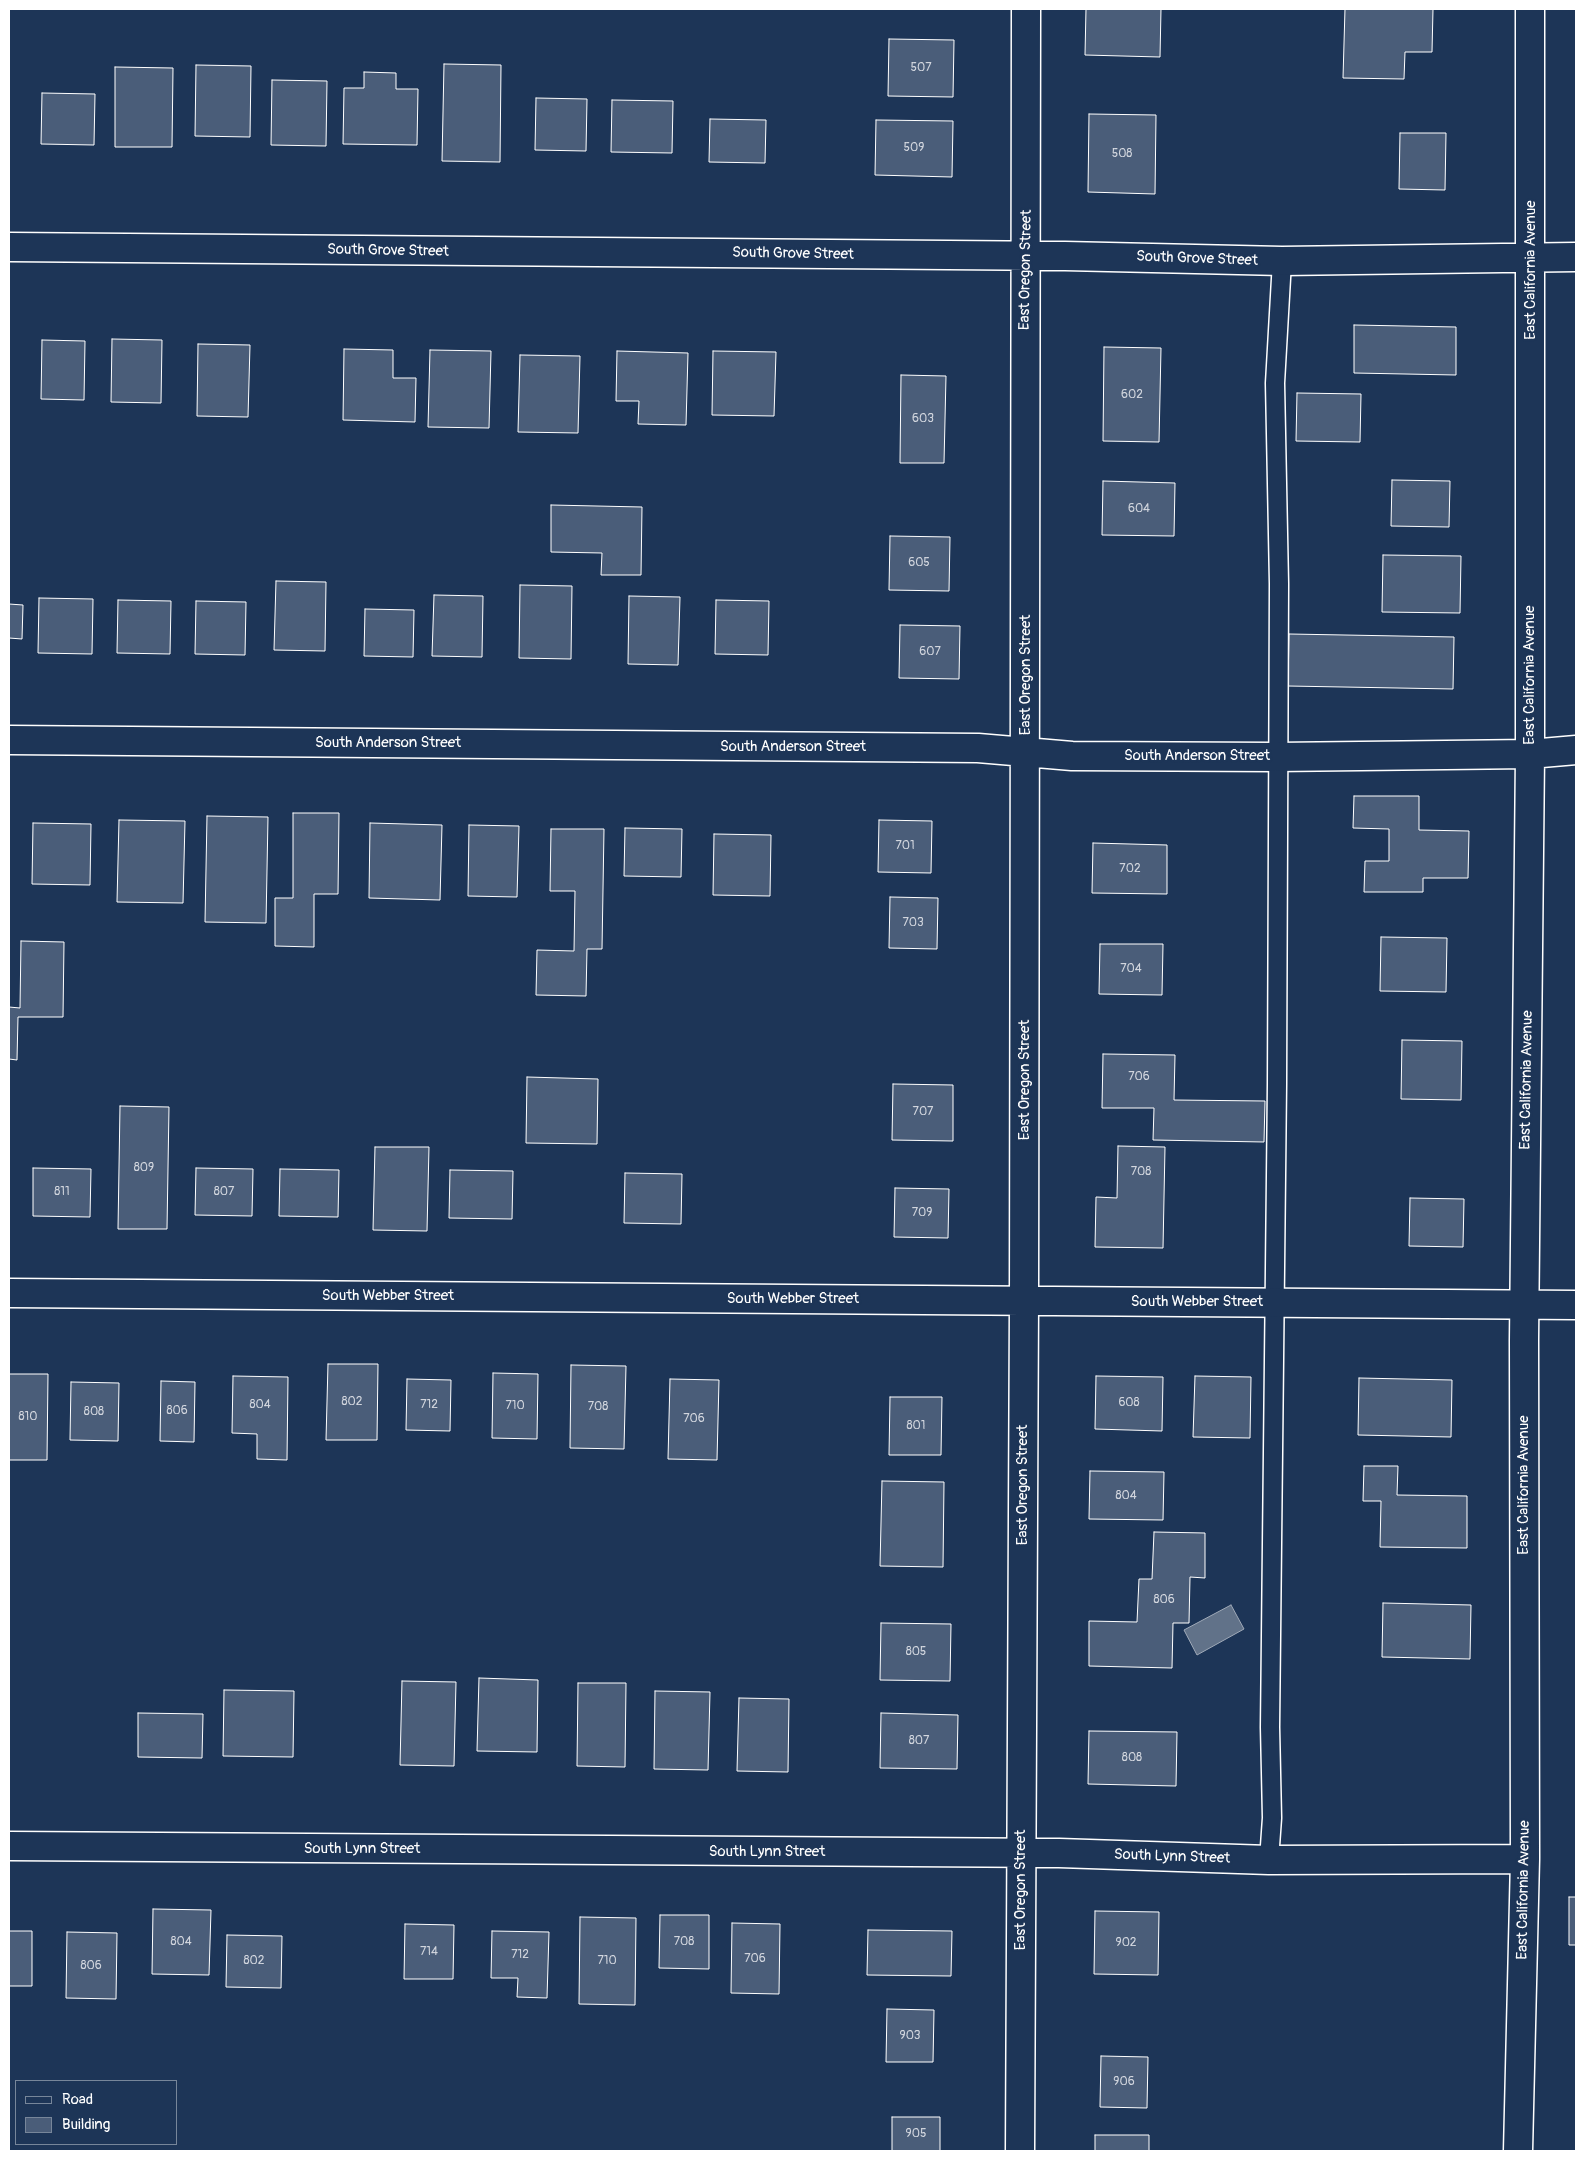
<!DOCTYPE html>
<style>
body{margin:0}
#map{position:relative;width:1585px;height:2160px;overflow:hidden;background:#1d3557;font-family:Pangolin,sans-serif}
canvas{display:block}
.frame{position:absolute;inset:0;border:10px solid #fff;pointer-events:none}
.legend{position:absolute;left:15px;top:2080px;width:162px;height:65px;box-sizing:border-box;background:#1d3557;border:1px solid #77869a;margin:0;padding:6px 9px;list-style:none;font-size:15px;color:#fff}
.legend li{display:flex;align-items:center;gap:10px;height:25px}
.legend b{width:25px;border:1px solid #77869a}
</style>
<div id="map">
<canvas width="1585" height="2160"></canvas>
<div class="frame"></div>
<ul class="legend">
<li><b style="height:6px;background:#1d3557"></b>Road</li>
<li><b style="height:14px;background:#4a5d79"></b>Building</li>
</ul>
</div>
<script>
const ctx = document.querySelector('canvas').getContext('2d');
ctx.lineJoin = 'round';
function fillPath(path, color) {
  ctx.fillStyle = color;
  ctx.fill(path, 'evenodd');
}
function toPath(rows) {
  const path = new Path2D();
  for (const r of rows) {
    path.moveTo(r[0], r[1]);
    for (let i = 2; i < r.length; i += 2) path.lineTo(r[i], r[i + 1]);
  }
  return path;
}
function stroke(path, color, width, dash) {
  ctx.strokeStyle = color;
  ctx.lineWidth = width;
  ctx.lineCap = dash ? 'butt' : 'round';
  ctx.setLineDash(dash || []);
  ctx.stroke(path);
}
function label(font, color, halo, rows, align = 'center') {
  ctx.font = font + ' Pangolin,sans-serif';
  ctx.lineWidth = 5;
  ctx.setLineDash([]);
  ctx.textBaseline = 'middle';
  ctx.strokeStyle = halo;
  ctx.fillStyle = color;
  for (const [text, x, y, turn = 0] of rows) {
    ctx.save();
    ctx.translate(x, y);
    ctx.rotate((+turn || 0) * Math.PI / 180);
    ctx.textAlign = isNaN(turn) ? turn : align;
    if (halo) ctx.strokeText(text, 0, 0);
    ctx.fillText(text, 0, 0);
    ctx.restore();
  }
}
const water = toPath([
 [1231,1605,1244,1629,1197,1655,1184,1630,1231,1605]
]);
const building = toPath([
 [1086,9,1161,9,1160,57,1085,55,1086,9],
 [1345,9,1433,9,1432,52,1405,52,1404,79,1343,78,1345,9],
 [889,39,954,40,953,97,888,96,889,39],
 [444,64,501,65,500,162,442,161,444,64],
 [196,65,251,66,250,137,195,136,196,65],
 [115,67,173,68,172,147,115,147,115,67],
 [364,72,396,73,396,89,418,89,417,145,343,144,344,88,364,88,364,72],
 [272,80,327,81,326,146,271,145,272,80],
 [42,93,95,94,94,145,41,144,42,93],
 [536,98,587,99,586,151,535,150,536,98],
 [612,100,673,101,672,153,611,152,612,100],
 [1089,114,1156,115,1155,194,1088,192,1089,114],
 [710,119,766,120,765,163,709,162,710,119],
 [876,120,953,121,952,177,875,175,876,120],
 [1400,133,1446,133,1445,190,1399,189,1400,133],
 [1354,325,1456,327,1456,375,1354,373,1354,325],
 [112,339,162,340,161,403,111,402,112,339],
 [42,340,85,341,84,400,41,399,42,340],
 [198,344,250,345,248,417,197,416,198,344],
 [1104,347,1161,348,1159,442,1103,441,1104,347],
 [344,349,393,350,393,378,416,378,415,422,343,420,344,349],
 [430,350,491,351,489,428,428,427,430,350],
 [617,351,688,353,686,425,638,424,639,401,616,401,617,351],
 [713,351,776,352,774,416,712,415,713,351],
 [520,355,580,356,578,433,518,432,520,355],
 [901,375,946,376,944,463,900,463,901,375],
 [1297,393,1361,394,1360,442,1296,441,1297,393],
 [1392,480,1450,481,1449,527,1391,526,1392,480],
 [1103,481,1175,483,1174,536,1102,535,1103,481],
 [551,505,642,507,641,575,601,575,602,553,551,552,551,505],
 [890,536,950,537,949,591,889,590,890,536],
 [1383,555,1461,556,1460,613,1382,612,1383,555],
 [276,581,326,582,325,651,274,650,276,581],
 [520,585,572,586,571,659,519,658,520,585],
 [434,595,483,596,482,657,432,656,434,595],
 [629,596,680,597,678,665,628,664,629,596],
 [39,598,93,599,92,654,38,653,39,598],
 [118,600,171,601,170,654,117,653,118,600],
 [716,600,769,601,768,655,715,654,716,600],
 [196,601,246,602,245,655,195,654,196,601],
 [9,604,23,605,22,639,9,638,9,604],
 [365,609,414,610,413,657,364,656,365,609],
 [900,625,960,626,959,679,899,678,900,625],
 [1289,634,1454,637,1453,689,1288,686,1289,634],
 [1354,796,1419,796,1419,830,1469,831,1468,878,1423,878,1423,892,1364,892,1365,861,1389,861,1389,829,1353,828,1354,796],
 [293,813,339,813,338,894,314,894,314,947,275,946,275,898,293,898,293,813],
 [207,816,268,817,266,923,205,922,207,816],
 [119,820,185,821,183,903,117,902,119,820],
 [879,820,932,821,931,873,878,872,879,820],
 [33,823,91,824,90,885,32,884,33,823],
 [370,823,442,825,440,900,369,898,370,823],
 [469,825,519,826,517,897,468,896,469,825],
 [625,828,682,829,681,877,624,876,625,828],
 [551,829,604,829,602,949,587,949,586,996,536,995,537,950,574,951,575,891,550,891,551,829],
 [714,834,771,835,770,896,713,895,714,834],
 [1093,843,1167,845,1167,894,1092,893,1093,843],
 [890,897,938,898,937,949,889,948,890,897],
 [1381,937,1447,938,1446,992,1380,991,1381,937],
 [21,941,64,942,63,1017,18,1017,17,1060,9,1059,9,1007,20,1008,21,941],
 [1100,944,1163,944,1162,995,1099,994,1100,944],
 [1402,1040,1462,1041,1461,1100,1401,1099,1402,1040],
 [1103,1054,1175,1055,1174,1100,1265,1101,1264,1142,1153,1140,1154,1108,1102,1108,1103,1054],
 [527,1077,598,1079,597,1144,526,1143,527,1077],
 [893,1084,953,1085,953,1141,892,1140,893,1084],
 [120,1106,169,1107,167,1229,118,1229,120,1106],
 [1118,1146,1165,1147,1163,1248,1095,1247,1096,1197,1117,1198,1118,1146],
 [375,1147,429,1147,427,1231,373,1230,375,1147],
 [33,1168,91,1169,90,1217,33,1216,33,1168],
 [196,1168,253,1169,252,1216,195,1215,196,1168],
 [280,1169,339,1170,338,1217,279,1216,280,1169],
 [450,1170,513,1171,512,1219,449,1218,450,1170],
 [625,1173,682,1174,681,1224,624,1223,625,1173],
 [895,1188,949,1189,948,1238,894,1237,895,1188],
 [1410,1198,1464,1199,1463,1247,1409,1246,1410,1198],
 [328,1364,378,1364,377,1440,326,1440,328,1364],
 [571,1365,626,1366,624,1449,570,1448,571,1365],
 [493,1373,538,1374,537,1439,492,1438,493,1373],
 [9,1374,48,1374,47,1460,9,1460,9,1374],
 [233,1376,288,1377,287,1460,257,1459,257,1434,232,1433,233,1376],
 [1096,1376,1163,1377,1162,1431,1095,1429,1096,1376],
 [1195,1376,1251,1377,1250,1438,1193,1437,1195,1376],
 [1359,1378,1452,1380,1451,1437,1358,1435,1359,1378],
 [407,1379,451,1380,450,1431,406,1430,407,1379],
 [670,1379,719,1380,717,1460,668,1459,670,1379],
 [161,1381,195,1382,194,1442,160,1441,161,1381],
 [71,1382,119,1383,118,1441,70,1440,71,1382],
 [890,1397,942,1397,941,1455,889,1455,890,1397],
 [1364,1466,1398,1466,1397,1495,1467,1496,1467,1548,1380,1547,1381,1501,1363,1501,1364,1466],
 [1090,1471,1164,1472,1163,1520,1089,1519,1090,1471],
 [882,1481,944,1482,943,1567,880,1566,882,1481],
 [1154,1532,1205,1533,1205,1578,1190,1577,1189,1623,1173,1623,1172,1668,1089,1666,1089,1621,1137,1622,1139,1579,1152,1579,1154,1532],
 [1383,1603,1471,1605,1470,1659,1382,1657,1383,1603],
 [881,1623,951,1624,950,1681,880,1680,881,1623],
 [479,1678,538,1680,537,1752,477,1751,479,1678],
 [402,1681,456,1682,454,1766,400,1765,402,1681],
 [578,1683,626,1683,625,1767,577,1766,578,1683],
 [224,1690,294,1691,293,1757,223,1756,224,1690],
 [655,1691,710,1692,708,1770,654,1769,655,1691],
 [739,1698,789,1699,788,1772,737,1771,739,1698],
 [138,1713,203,1714,202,1758,138,1757,138,1713],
 [881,1713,958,1715,957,1769,880,1768,881,1713],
 [1089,1731,1177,1732,1176,1786,1088,1784,1089,1731],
 [1569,1897,1576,1897,1576,1945,1569,1945,1569,1897],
 [153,1909,211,1910,209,1975,152,1974,153,1909],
 [1095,1911,1159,1912,1158,1975,1094,1974,1095,1911],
 [660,1915,709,1915,709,1969,659,1968,660,1915],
 [580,1917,636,1918,635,2005,579,2004,580,1917],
 [732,1923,780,1924,779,1994,731,1993,732,1923],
 [405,1924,454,1925,453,1979,404,1979,405,1924],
 [868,1930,952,1931,951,1976,867,1975,868,1930],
 [9,1931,32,1931,32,1986,9,1986,9,1931],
 [492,1931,549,1932,547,1998,517,1997,518,1978,491,1978,492,1931],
 [67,1932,117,1933,116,1999,66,1998,67,1932],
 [227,1935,282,1936,281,1988,226,1987,227,1935],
 [887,2009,934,2010,933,2062,886,2062,887,2009],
 [1101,2056,1148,2057,1147,2108,1100,2107,1101,2056],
 [892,2117,940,2117,940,2151,892,2151,892,2117],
 [1095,2135,1149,2135,1149,2151,1095,2151,1095,2135]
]);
const service = toPath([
 [1269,1860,1272,1818,1270,1727,1277,1084,1279,584,1275,383,1282,261]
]);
const minor = toPath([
 [9,247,1065,256,1282,261,1576,257],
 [9,740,978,748,1072,756,1276,757,1530,754,1576,750],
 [9,1293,1576,1305],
 [9,1846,1059,1853,1269,1860,1525,1859],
 [1020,2151,1024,1302,1026,9],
 [1518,2151,1525,1859,1524,1340,1530,754,1530,9]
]);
const numberNames = [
 ["507",921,68],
 ["509",914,148],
 ["508",1122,154],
 ["602",1132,395],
 ["603",923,419],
 ["604",1139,509],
 ["605",919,563],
 ["607",930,652],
 ["701",905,846],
 ["702",1130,869],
 ["703",913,923],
 ["704",1131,969],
 ["706",1139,1077],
 ["707",923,1112],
 ["809",144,1168],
 ["708",1141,1172],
 ["811",62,1192],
 ["807",224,1192],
 ["709",922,1213],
 ["802",352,1402],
 ["608",1129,1403],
 ["804",260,1405],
 ["712",429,1405],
 ["710",515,1406],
 ["708",598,1407],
 ["806",177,1411],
 ["808",94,1412],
 ["810",28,1417],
 ["706",694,1419],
 ["801",916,1426],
 ["804",1126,1496],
 ["806",1164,1600],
 ["805",916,1652],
 ["807",919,1741],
 ["808",1132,1758],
 ["804",181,1942],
 ["708",684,1942],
 ["902",1126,1943],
 ["714",429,1952],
 ["712",520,1955],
 ["706",755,1959],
 ["802",254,1961],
 ["710",607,1961],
 ["806",91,1966],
 ["903",910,2036],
 ["906",1124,2082],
 ["905",916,2134]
];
const streetNames = [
 ["South Grove Street",388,251,1],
 ["South Grove Street",793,254,1],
 ["South Grove Street",1197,259,2],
 ["East Oregon Street",1026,270,-89],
 ["East California Avenue",1531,270,-90],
 ["East Oregon Street",1026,675,-90],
 ["East California Avenue",1530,675,-90],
 ["South Anderson Street",388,743],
 ["South Anderson Street",793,747],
 ["South Anderson Street",1197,756],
 ["East Oregon Street",1025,1080,-90],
 ["East California Avenue",1527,1080,-89],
 ["South Webber Street",388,1296],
 ["South Webber Street",793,1299],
 ["South Webber Street",1197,1302],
 ["East Oregon Street",1023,1485,-90],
 ["East California Avenue",1524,1485,-90],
 ["South Lynn Street",362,1849],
 ["South Lynn Street",767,1852],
 ["South Lynn Street",1172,1857,2],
 ["East Oregon Street",1021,1890,-90],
 ["East California Avenue",1524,1890,-89]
];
fillPath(water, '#617289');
stroke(water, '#a0aab8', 1);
fillPath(building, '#4a5d79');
stroke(building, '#fff', 1);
stroke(service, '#fff', 21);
stroke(minor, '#fff', 31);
stroke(service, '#1d3557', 18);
stroke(minor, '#1d3557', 28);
label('12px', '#d2d6de', null, numberNames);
label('15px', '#fff', '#1d3557', streetNames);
</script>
